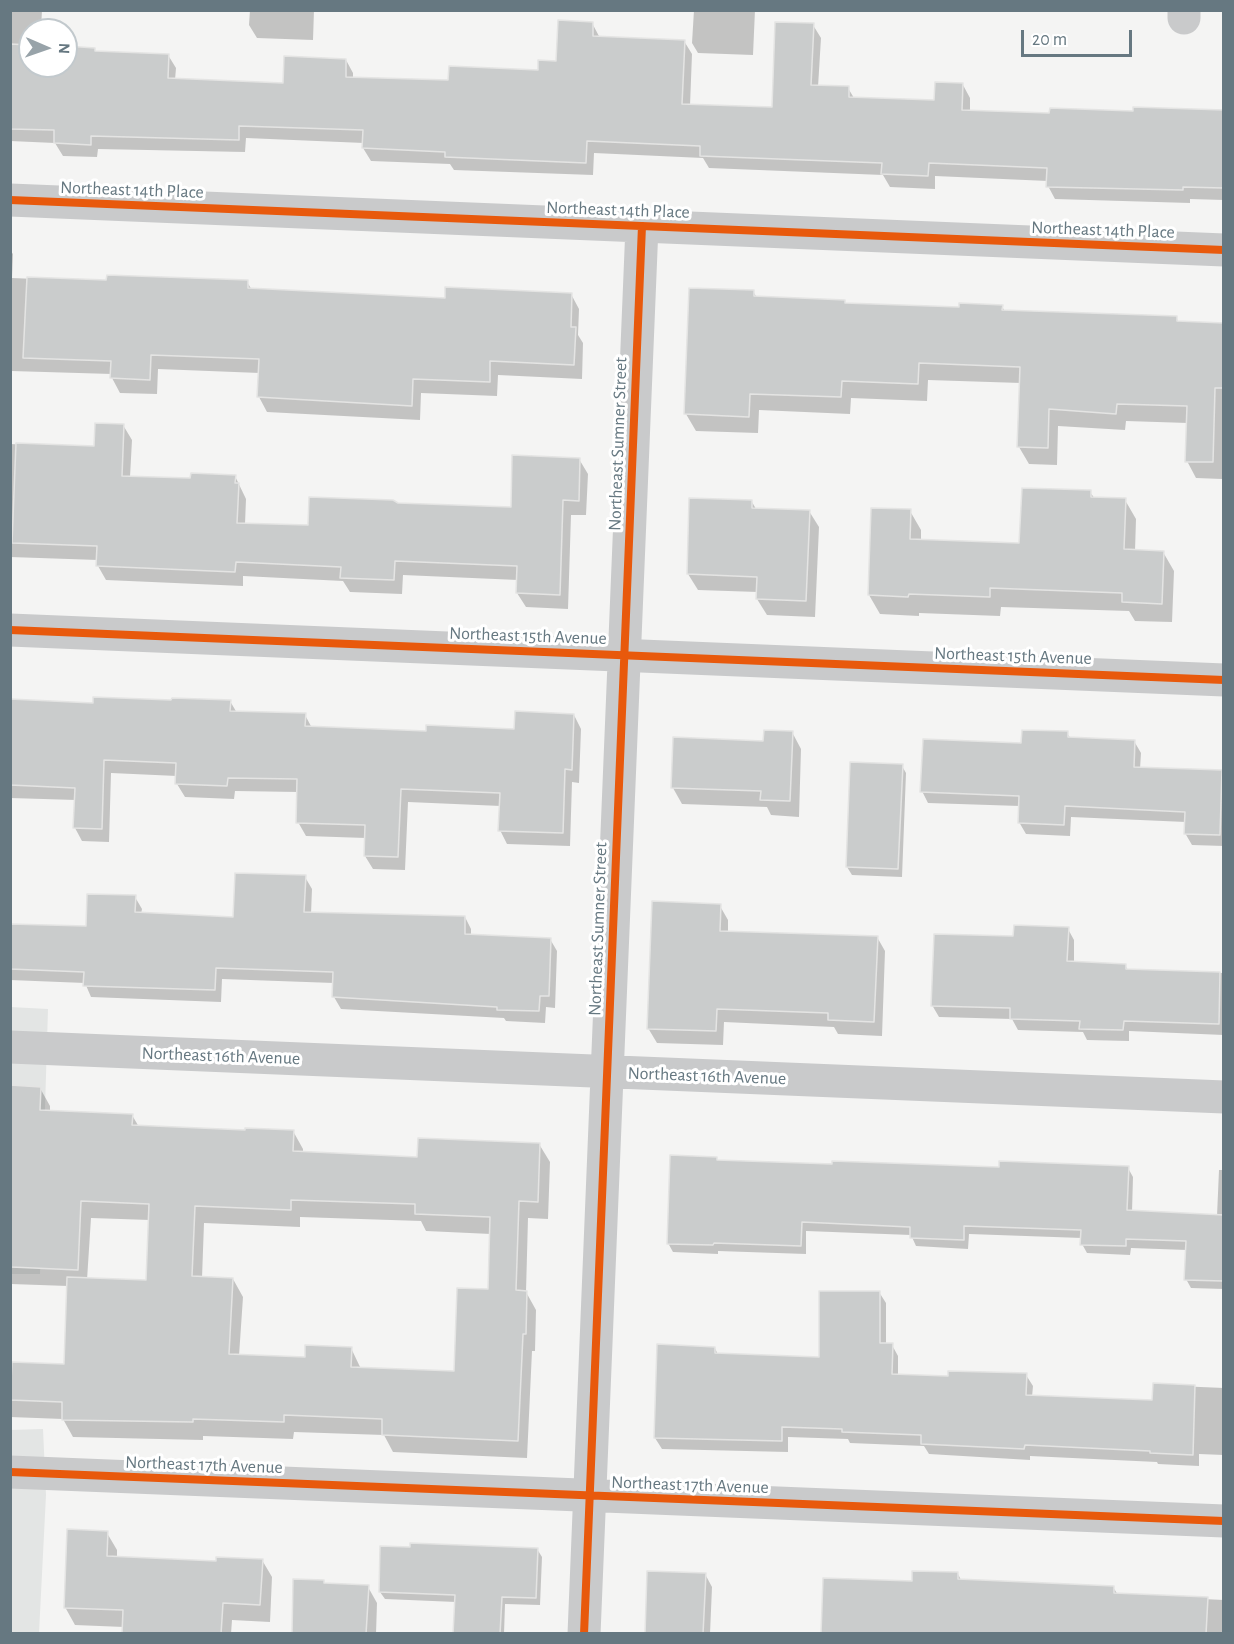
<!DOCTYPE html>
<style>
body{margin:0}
#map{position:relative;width:1234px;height:1644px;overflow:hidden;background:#f4f4f3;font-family:"Alegreya Sans",sans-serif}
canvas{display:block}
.frame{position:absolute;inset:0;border:12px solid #667881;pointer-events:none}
.north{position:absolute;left:18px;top:18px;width:60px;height:60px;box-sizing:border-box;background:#fff;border:2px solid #c2c9cd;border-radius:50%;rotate:92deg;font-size:16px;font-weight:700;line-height:24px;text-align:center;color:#667881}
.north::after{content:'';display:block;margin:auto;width:21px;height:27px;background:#98a3a9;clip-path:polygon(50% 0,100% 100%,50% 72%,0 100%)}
.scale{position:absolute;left:1021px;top:30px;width:111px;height:27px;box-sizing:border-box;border:3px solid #667881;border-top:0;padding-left:8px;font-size:18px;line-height:21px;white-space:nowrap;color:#667881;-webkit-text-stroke:4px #fff;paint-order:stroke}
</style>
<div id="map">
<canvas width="1234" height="1644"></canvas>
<div class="frame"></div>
<div class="north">N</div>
<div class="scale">20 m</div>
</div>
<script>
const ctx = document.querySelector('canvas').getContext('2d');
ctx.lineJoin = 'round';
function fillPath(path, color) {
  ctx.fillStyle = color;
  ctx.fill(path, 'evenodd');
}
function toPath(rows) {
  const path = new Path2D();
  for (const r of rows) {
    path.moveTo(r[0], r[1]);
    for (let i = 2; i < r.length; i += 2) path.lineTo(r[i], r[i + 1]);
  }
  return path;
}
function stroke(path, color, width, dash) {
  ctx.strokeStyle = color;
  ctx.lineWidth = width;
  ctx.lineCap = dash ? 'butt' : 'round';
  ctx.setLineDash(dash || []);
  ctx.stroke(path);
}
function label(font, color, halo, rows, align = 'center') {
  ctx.font = font + ' "Alegreya Sans",sans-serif';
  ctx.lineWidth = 6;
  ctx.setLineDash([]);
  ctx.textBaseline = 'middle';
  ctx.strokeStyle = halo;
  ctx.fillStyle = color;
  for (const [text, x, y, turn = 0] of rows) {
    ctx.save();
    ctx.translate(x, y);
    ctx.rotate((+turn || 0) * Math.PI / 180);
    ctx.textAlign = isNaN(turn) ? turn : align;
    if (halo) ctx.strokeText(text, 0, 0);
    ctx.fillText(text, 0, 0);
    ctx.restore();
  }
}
const built = toPath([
 [10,1007,48,1009,40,1274,11,1274],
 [43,1429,46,1495,39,1633,11,1633,10,1430]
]);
const shadow = toPath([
 [10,10,42,10,41,30,30,30,30,66,66,66,66,48,94,49,96,53,168,55,176,68,175,80,285,85,346,60,353,73,353,78,450,82,539,71,558,63,592,23,600,38,684,41,692,54,690,106,774,109,813,25,821,38,818,87,848,88,854,98,936,102,963,85,970,98,970,112,1051,115,1222,111,1224,103,1224,200,1190,199,1190,203,1055,199,1048,186,1048,181,935,176,935,189,890,187,883,175,709,168,703,158,594,153,593,175,454,170,450,164,371,161,363,148,364,143,246,138,245,152,98,149,97,157,63,156,55,143,10,141],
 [250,10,314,10,313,40,257,38,249,25],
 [694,10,755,10,753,55,698,53,692,43],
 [914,10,951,10,951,12],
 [10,250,13,254,12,278,108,282,247,282,252,290,446,299,571,294,579,309,578,335,583,343,582,379,498,375,497,396,421,393,420,420,267,412,259,397,260,373,158,369,157,394,120,393,112,378,112,374,11,371,10,379],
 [753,291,757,298,846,305,961,309,1002,306,1005,312,1176,317,1179,323,1224,324,1222,479,1196,478,1187,461,1188,423,1126,421,1125,430,1058,426,1057,465,1029,464,1019,447,1021,383,928,380,927,401,851,398,850,414,759,410,758,433,696,431,686,414],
 [123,425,132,440,130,477,192,480,235,476,246,499,245,524,309,527,397,505,512,509,579,459,588,474,586,515,571,515,568,609,526,607,517,593,518,580,403,575,402,594,350,592,343,581,243,576,243,586,106,580,98,566,98,560,10,557,10,444,96,448],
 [1090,492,1095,499,1125,500,1136,519,1135,551,1163,552,1174,571,1172,622,1135,621,1129,611,1001,607,1000,616,919,613,919,616,880,614,869,595,910,511,921,530,921,540,1021,545],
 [752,502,756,509,809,511,819,527,815,617,767,615,757,599,758,592,698,590,688,574],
 [10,701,94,704,230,701,237,713,305,715,312,728,427,732,515,730,574,715,581,729,579,783,572,782,570,846,507,844,500,830,501,806,408,802,405,870,373,869,365,856,366,838,306,836,298,822,298,792,235,791,234,799,185,797,177,784,177,776,111,773,109,842,82,841,75,828,76,800,10,798],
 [792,732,801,749,799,817,771,815,767,807,682,804,673,788,765,742],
 [1067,733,1071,739,1134,741,1141,753,1140,769,1224,772,1224,846,1192,845,1185,833,1186,822,1071,817,1070,836,1026,834,1019,822,1020,806,928,803,922,791,1023,744],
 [902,766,906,773,902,877,852,875,847,867],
 [305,877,312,889,311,914,465,917,471,929,471,936,550,939,557,951,555,1008,546,1007,545,1023,506,1021,504,1018,341,1009,334,997,334,983,222,979,221,1002,91,997,85,983,10,980,10,926,87,928,135,897,142,909,141,914,235,918],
 [720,906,728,920,728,933,877,937,885,951,882,1036,838,1034,834,1027,724,1022,723,1045,657,1043,648,1028],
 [1068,929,1074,940,1074,963,1125,965,1128,970,1224,973,1224,1035,1129,1031,1129,1041,1087,1040,1083,1032,1018,1030,1012,1019,939,1017,932,1005,1015,938],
 [10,1087,40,1088,50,1106,50,1112,132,1115,139,1127,246,1132,293,1131,303,1149,303,1153,419,1158,539,1144,550,1162,548,1219,528,1218,526,1292,536,1310,535,1351,532,1351,527,1458,393,1452,384,1435,294,1432,293,1439,203,1436,203,1440,73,1437,63,1419,10,1417,10,1364,65,1366,68,1286,11,1284,10,1290],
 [300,1217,421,1221,426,1231,491,1234,489,1291,456,1373,361,1369,351,1348,306,1358,239,1356,243,1297,233,1279,202,1278,204,1223,300,1227],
 [91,1218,150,1220,147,1282,87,1280],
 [716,1158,718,1161,1001,1168,1128,1168,1133,1177,1132,1212,1217,1216,1219,1170,1224,1170,1224,1289,1191,1288,1186,1279,1187,1250,1131,1248,1130,1255,1087,1253,1082,1244,1082,1238,969,1234,968,1249,916,1246,911,1235,806,1231,806,1254,718,1251,718,1254,673,1252,668,1243],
 [879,1292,886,1303,886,1344,892,1345,898,1356,898,1375,949,1378,1026,1375,1033,1386,1032,1397,1154,1401,1154,1385,1224,1388,1224,1455,1199,1454,1199,1466,1158,1464,1157,1462,1030,1456,1030,1460,929,1454,924,1446,850,1443,848,1439,788,1437,788,1452,662,1449,655,1438,715,1348,718,1355,821,1358],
 [107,1533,117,1550,117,1558,218,1563,262,1560,272,1577,270,1622,232,1620,231,1634,124,1634,124,1627,75,1625,65,1607],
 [537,1549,542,1557,540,1605,505,1604,504,1634,455,1634,456,1602,385,1599,380,1592],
 [705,1574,712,1587,710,1634,646,1634],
 [958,1574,961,1580,1113,1587,1118,1595,1224,1600,1224,1634,822,1634,913,1582],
 [325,1585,368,1587,377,1603,376,1634,293,1634]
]);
const building = toPath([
 [558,20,593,22,593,36,685,40,682,104,772,107,775,22,814,23,811,85,849,86,849,97,934,100,935,82,963,83,962,110,1049,113,1050,108,1133,111,1133,107,1224,110,1224,188,1183,187,1183,190,1046,187,1047,168,929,163,928,176,881,174,882,163,700,156,700,146,587,141,586,163,445,157,445,152,362,148,363,130,239,126,239,140,91,136,91,145,54,143,54,130,10,129,10,44,30,45,30,66,66,66,66,46,95,48,95,51,169,54,168,78,283,83,284,56,346,59,346,77,448,80,449,66,538,70,538,60,556,61,558,20],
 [107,275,248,280,248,288,445,298,445,287,572,293,571,327,576,327,574,365,490,361,490,382,413,379,412,406,257,397,259,359,151,355,150,380,110,378,111,361,23,358,27,277,106,280,107,275],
 [689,288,754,290,754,296,845,300,845,303,959,307,959,303,1003,305,1002,310,1177,316,1177,321,1224,323,1224,388,1215,388,1213,462,1185,462,1187,406,1117,404,1116,414,1049,409,1048,448,1017,447,1020,367,919,363,918,384,842,381,841,397,750,394,749,417,684,414,689,288],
 [95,423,124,424,122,476,190,478,191,473,236,475,235,483,239,483,237,523,308,525,309,497,393,500,398,503,511,507,512,455,580,458,579,501,563,500,560,595,516,593,517,566,395,561,394,580,340,578,341,567,236,562,235,572,96,566,97,546,12,543,16,443,94,446,95,423],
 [1022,488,1091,490,1091,497,1126,498,1124,549,1164,551,1162,604,1122,602,1122,593,990,588,990,597,909,594,908,597,868,595,871,508,911,509,910,539,1019,543,1022,488],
 [689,498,752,500,752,508,810,510,806,601,756,599,757,577,687,574,689,498],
 [93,697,171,700,172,698,231,700,230,711,306,713,305,726,426,731,426,725,514,729,515,711,574,714,572,770,565,769,563,833,498,831,500,793,401,789,398,857,364,856,365,825,296,823,297,779,228,778,227,786,175,784,176,763,104,760,102,829,73,828,75,788,10,785,10,699,93,703,93,697],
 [764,730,793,731,790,801,760,800,761,791,671,788,673,737,763,741,764,730],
 [1022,730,1068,731,1068,737,1135,740,1134,767,1222,770,1220,835,1184,834,1185,812,1065,806,1064,825,1018,823,1019,796,920,792,923,739,1021,743,1022,730],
 [850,762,903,764,898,869,846,867,850,762],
 [235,873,306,875,304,912,465,916,465,934,551,938,549,996,540,996,539,1011,497,1010,497,1007,332,997,333,972,216,968,215,990,83,986,84,972,10,969,10,924,86,926,87,894,136,895,135,912,233,917,235,873],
 [652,901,721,904,720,931,878,936,874,1022,828,1020,828,1013,717,1009,716,1031,647,1029,652,901],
 [1014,925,1069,927,1067,961,1126,964,1126,969,1220,972,1219,1024,1124,1021,1123,1030,1079,1029,1080,1021,1010,1019,1010,1008,931,1006,934,934,1013,936,1014,925],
 [10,1085,41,1087,40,1110,133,1114,132,1125,245,1130,245,1128,294,1130,293,1151,417,1157,418,1138,540,1143,538,1202,519,1201,516,1290,527,1291,526,1334,523,1334,518,1441,382,1435,382,1419,284,1415,284,1422,193,1419,193,1422,62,1420,62,1402,10,1400,12,1362,64,1364,67,1277,146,1280,149,1204,81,1201,78,1270,11,1267,10,1085],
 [291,1200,415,1204,415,1214,490,1217,488,1289,457,1288,454,1371,351,1367,352,1347,305,1345,305,1357,229,1354,233,1278,192,1276,195,1206,291,1210,291,1200],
 [670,1155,717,1157,717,1160,832,1164,832,1161,999,1167,999,1161,1129,1166,1127,1210,1224,1215,1224,1281,1184,1280,1186,1241,1126,1239,1126,1246,1080,1245,1081,1230,964,1226,964,1240,910,1238,910,1227,802,1222,801,1246,714,1243,713,1245,667,1244,670,1155],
 [819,1291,880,1291,880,1343,893,1343,892,1374,948,1376,948,1371,1027,1373,1026,1395,1152,1400,1153,1383,1195,1385,1193,1455,1150,1453,1150,1451,1025,1445,1024,1449,921,1444,921,1435,842,1432,842,1429,782,1427,782,1441,654,1438,657,1344,715,1347,715,1353,819,1357,819,1291],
 [67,1529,108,1531,107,1556,216,1561,216,1557,263,1559,260,1605,223,1603,221,1634,122,1634,123,1610,64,1608,67,1529],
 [410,1543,538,1548,536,1598,502,1597,500,1634,453,1634,455,1595,379,1592,380,1546,410,1547,410,1543],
 [647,1571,706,1573,703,1634,645,1634,647,1571],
 [912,1571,958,1572,958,1579,1114,1586,1114,1593,1208,1597,1206,1634,821,1634,823,1578,912,1581,912,1571],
 [293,1579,324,1580,324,1583,369,1585,366,1634,292,1634,293,1579]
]);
const minor = toPath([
 [1184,18,1184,10],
 [10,200,1224,250],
 [10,630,1224,680],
 [10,1047,1224,1097],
 [10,1472,1224,1521],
 [584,1634,642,226]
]);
const cycleway = toPath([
 [10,200,1224,250],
 [10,630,1224,680],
 [10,1472,1224,1521],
 [584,1634,642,226]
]);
const streetNames = [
 ["Northeast 14th Place",132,190,2],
 ["Northeast 14th Place",618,210,2],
 ["Northeast 14th Place",1103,230,2],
 ["Northeast Sumner Street",618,444,-88],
 ["Northeast 15th Avenue",528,636,2],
 ["Northeast 15th Avenue",1013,656,2],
 ["Northeast Sumner Street",598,929,-88],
 ["Northeast 16th Avenue",221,1056,2],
 ["Northeast 16th Avenue",707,1076,2],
 ["Northeast 17th Avenue",204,1465,2],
 ["Northeast 17th Avenue",690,1485,2]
];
fillPath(built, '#e3e5e4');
fillPath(shadow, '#0003');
fillPath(building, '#cacccc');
stroke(building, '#e4e4e3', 1.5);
stroke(minor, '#c9cacb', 33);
stroke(cycleway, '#e8590c', 8);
label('18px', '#667881', '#fff', streetNames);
</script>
